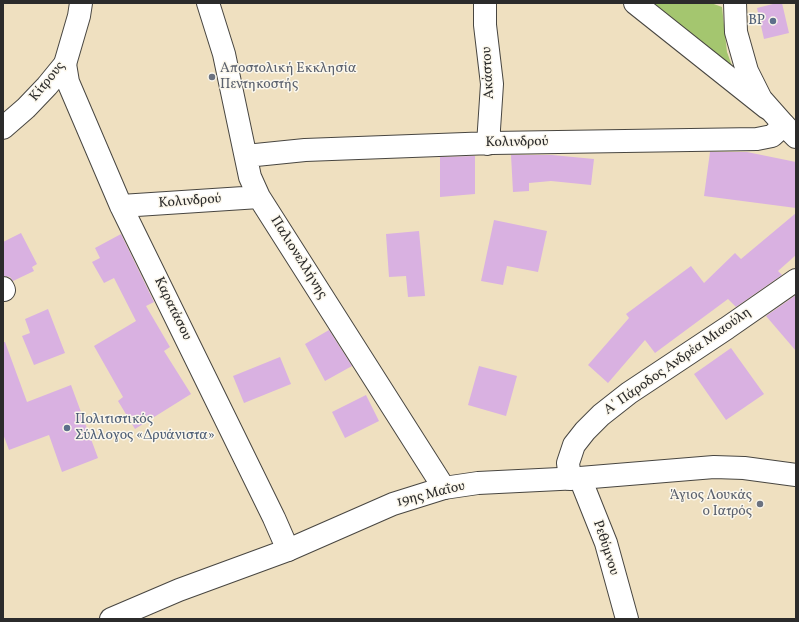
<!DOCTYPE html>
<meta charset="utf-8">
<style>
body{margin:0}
#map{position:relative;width:799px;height:622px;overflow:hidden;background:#efe0c0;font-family:Vollkorn,serif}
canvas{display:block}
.frame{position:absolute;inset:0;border:4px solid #2b2b2b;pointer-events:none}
</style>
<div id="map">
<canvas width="799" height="622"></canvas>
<div class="frame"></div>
</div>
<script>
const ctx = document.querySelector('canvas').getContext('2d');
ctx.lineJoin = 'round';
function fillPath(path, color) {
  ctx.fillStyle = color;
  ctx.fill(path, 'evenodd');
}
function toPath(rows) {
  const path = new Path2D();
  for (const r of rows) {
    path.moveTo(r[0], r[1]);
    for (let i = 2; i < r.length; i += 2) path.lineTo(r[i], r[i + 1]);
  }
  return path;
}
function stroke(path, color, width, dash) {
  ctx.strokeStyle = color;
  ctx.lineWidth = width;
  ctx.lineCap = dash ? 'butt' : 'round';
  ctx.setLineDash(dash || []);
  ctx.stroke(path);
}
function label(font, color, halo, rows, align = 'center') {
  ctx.font = font + ' Vollkorn,serif';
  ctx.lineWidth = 3;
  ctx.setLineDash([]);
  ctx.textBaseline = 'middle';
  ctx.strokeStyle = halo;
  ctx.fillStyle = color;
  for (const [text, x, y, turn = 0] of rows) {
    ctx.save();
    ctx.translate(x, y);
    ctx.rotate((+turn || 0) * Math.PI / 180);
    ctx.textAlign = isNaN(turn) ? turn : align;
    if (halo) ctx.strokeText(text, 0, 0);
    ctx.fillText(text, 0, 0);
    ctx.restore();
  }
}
const green = toPath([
 [641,3,711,3,722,7,727,52,736,77]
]);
const building = toPath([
 [777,3,782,3,789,33,764,39,757,8],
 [710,152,747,152,796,162,796,208,704,196],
 [511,155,552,155,594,159,591,185,551,181,529,183,529,191,513,192],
 [475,156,475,194,440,197,440,157],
 [796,213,796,255,778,271,782,275,736,307,728,299,655,353,645,340,608,383,588,365,629,318,626,314,691,266,704,283,735,253,741,259],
 [494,220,547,231,538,272,507,266,503,285,481,281],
 [419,231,425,296,408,297,406,276,389,277,386,234],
 [21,233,37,264,32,267,34,271,13,281,10,277,3,276,3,242],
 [121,234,154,302,146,306,170,347,164,351,191,394,135,429,118,401,123,397,94,346,136,321,114,278,104,283,92,262,100,258,95,248],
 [796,295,796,351,766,316],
 [48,309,65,353,34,365,22,336,30,333,25,319],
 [329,330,352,366,325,381,305,344],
 [3,342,5,342,27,402,71,385,98,458,62,472,49,435,9,450,3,434],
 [731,348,764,394,726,420,694,374],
 [280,357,291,384,244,403,233,376],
 [479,366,517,376,506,416,468,405],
 [366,395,379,421,345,438,332,412]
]);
const street = toPath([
 [208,3,224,54,250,177,259,197,444,488],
 [485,3,485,25,492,84,488,144],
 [635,3,767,108],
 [65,64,68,82,121,206,274,518,288,550],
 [246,156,305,150,492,143,757,139,772,136,784,125],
 [121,206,259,197],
 [3,288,4,290],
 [580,478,606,543,627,619],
 [570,479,568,463,574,445,585,431,601,415,629,393,727,328,796,280]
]);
const secondary = toPath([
 [735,3,736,32,747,71,761,99,784,125,796,137],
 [3,128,26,108,47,86,65,64,79,16,81,3],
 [111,619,179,590,288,550,393,504,444,488,478,483,580,478,714,467,744,468,796,475]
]);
const markers = [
 [773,21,4,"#5c6f8a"],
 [212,77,4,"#6b7280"],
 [67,428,4,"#5c6f8a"],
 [760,504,4,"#6b7280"]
];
const serviceNames = [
 ["BP",765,21],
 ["Πολιτιστικός",75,420,"left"],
 ["Σύλλογος «Δρυάνιστα»",75,436,"left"]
];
const worshipNames = [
 ["Αποστολική Εκκλησία",220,69],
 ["Πεντηκοστής",220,85],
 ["Άγιος Λουκάς",752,496,"right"],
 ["ο Ιατρός",752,512,"right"]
];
const streetNames = [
 ["Ακάστου",489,73,-93],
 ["Κίτρους",48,82,-51],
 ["Κολινδρού",517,143,-1],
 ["Κολινδρού",190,202,-4],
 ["Παλιονελλήνης",298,258,58],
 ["Καρατάσου",172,309,64],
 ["Α΄ Πάροδος Ανδρέα Μιαούλη",678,362,-35],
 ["19ης Μαΐου",431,495,-14],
 ["Ρεθύμνου",605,548,72]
];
fillPath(green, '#a4c66f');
fillPath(building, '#d9b1e1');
stroke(street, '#484641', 24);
stroke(secondary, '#484641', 24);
stroke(street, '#fff', 22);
stroke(secondary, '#fff', 22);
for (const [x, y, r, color] of markers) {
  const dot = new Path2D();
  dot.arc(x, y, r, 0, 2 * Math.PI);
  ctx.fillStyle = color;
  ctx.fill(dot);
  stroke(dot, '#fbf7ec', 1.5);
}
label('14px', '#4e5e75', '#fbf7ec', serviceNames, 'right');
label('14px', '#5b616d', '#fbf7ec', worshipNames, 'left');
label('14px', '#2b2b2b', '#fbf7ec', streetNames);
</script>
